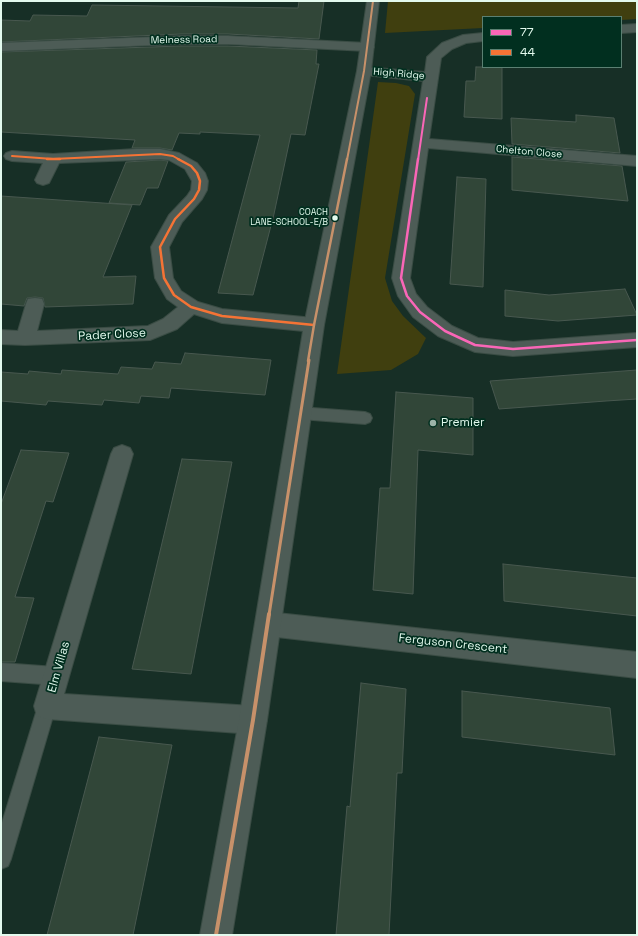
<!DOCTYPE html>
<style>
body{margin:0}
#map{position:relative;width:638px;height:936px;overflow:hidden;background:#172f26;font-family:"Space Grotesk",sans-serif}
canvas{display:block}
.frame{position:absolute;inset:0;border:2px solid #e3faee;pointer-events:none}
.legend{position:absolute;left:482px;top:16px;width:140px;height:52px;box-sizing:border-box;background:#012f1f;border:1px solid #5b8072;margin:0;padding:5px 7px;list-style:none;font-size:12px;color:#e3faee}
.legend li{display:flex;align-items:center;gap:8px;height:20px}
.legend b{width:20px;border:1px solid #5b8072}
</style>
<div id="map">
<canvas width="638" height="936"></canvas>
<div class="frame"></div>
<ul class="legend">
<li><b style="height:5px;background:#fa66b7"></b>77</li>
<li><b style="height:5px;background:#f57335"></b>44</li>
</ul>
</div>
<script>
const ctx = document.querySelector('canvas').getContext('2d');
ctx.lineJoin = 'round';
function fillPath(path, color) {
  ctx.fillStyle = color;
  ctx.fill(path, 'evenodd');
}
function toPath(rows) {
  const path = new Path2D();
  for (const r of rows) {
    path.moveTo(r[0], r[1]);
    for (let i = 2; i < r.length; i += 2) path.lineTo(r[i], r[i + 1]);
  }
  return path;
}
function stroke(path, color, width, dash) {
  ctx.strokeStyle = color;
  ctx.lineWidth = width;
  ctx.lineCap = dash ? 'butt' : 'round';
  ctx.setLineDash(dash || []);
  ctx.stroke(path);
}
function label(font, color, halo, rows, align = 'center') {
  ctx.font = font + ' "Space Grotesk",sans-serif';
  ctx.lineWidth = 3.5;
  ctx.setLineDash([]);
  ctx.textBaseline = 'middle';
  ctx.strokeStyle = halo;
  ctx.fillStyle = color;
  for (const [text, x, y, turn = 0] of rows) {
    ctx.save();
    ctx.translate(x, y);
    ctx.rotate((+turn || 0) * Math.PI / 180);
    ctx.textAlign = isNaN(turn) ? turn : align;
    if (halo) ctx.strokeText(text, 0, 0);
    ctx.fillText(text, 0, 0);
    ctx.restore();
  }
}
const green = toPath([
 [388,1,637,1,637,19,621,20,621,17,483,17,483,28,385,33],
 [378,82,396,83,409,86,415,94,385,278,392,301,403,316,426,338,418,354,391,370,337,374]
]);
const building = toPath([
 [299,1,324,1,319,39,228,34,181,34,1,42,1,20,30,21,33,15,87,16,92,5,298,8,299,1],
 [181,46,228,46,317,50,316,64,319,64,305,135,291,134,274,214,253,295,218,293,260,135,200,132,200,134,179,133,172,150,160,148,132,148,135,140,1,132,1,52,181,46],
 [476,67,502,67,502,119,464,117,466,81,475,81,476,67],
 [576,115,614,118,620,153,512,144,511,118,576,122,576,115],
 [512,157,622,166,628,201,512,190,512,157],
 [160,160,168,161,158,188,147,188,140,205,109,203,126,162,160,160],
 [457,177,486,179,483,287,450,284,457,177],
 [1,196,132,205,103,277,136,276,133,304,45,307,43,298,35,297,27,298,24,306,1,304,1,196],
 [625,289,637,315,558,321,505,316,505,290,549,295,625,289],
 [185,353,271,360,265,395,171,388,169,398,141,396,139,403,104,400,102,405,48,401,46,405,1,401,1,372,28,374,29,371,61,374,62,370,118,374,121,367,152,369,155,362,181,364,185,353],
 [637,370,637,399,606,401,499,409,490,381,637,370],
 [396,392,473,398,473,455,418,450,413,594,373,590,380,488,390,488,396,392],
 [21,450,69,453,53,502,46,501,15,597,34,598,15,662,1,662,1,504,21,450],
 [182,459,232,462,191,674,132,669,182,459],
 [503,564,637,578,637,616,504,601,503,564],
 [361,683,406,689,402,773,397,773,389,935,336,935,347,806,350,807,361,683],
 [462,691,610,708,615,755,462,737,462,691],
 [99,737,172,745,133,935,47,935,99,737]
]);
const service = toPath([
 [300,407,365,412,370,414,372,418,370,422,365,424,300,419,295,417,293,413,295,409,300,407],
 [1,663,56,667,62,670,65,676,62,682,56,685,1,681,1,663],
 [47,697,53,700,56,706,11,859,8,866,1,869,1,826,38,706,41,700,47,697]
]);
const minor = toPath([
 [637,24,637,32,621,33,621,25,637,24],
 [483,33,483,41,466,43,452,49,441,58,429,139,637,156,637,166,428,148,410,278,416,294,427,307,452,326,478,338,513,342,637,333,637,347,513,356,475,352,438,336,413,317,398,296,392,278,423,81,364,75,359,74,357,71,359,68,364,67,425,72,427,57,442,43,463,35,483,33],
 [181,36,228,36,367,43,372,44,374,47,372,50,367,51,228,44,181,44,1,51,1,43,181,36],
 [136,149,160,149,179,153,197,163,205,173,208,181,207,190,202,199,182,222,169,247,173,278,181,291,198,302,222,309,314,318,321,320,324,325,321,330,314,332,222,323,194,314,177,329,150,340,25,345,1,344,1,330,18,331,26,304,28,299,35,298,42,299,44,304,37,331,148,326,163,319,178,307,167,299,155,278,151,247,169,215,187,196,191,190,192,181,185,169,169,160,160,159,59,163,49,183,43,185,37,183,35,180,43,163,12,161,6,159,4,156,6,153,12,151,53,154,136,149],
 [122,445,130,448,133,454,64,694,253,706,263,710,267,720,263,730,253,734,47,719,37,716,34,706,111,454,114,448,122,445],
 [268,612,637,652,637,678,268,636,259,632,255,624,259,616,268,612]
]);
const tertiary = toPath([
 [367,1,379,1,371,71,324,325,267,720,232,935,200,935,239,720,304,325,357,71,367,1]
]);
const bus1Far1 = toPath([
 [418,160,427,98]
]);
const bus1 = toPath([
 [418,159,401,278,407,296,420,312,445,331,475,345,513,349,637,340]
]);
const bus2Far1 = toPath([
 [12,156,53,159,160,154,173,156,180,160]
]);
const bus2 = toPath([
 [47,159,60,159],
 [178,159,191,166,197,173,200,181,199,190,194,199,175,219,160,247,164,278,174,295,191,307,222,316,314,325]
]);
const bus3Far3 = toPath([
 [347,160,364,71,373,1]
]);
const bus3Far2 = toPath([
 [308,361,314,325,347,159]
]);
const bus3Far1 = toPath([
 [269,615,309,360]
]);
const bus3 = toPath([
 [216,935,253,720,269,614]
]);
const markers = [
 [335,218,3.5,"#e3faee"],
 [433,423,4,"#9cb3a8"]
];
const farBusnames = [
 ["COACH",328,213],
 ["LANE-SCHOOL-E/B",328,223]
];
const farStreetnames = [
 ["Melness Road",184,40,-1],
 ["High Ridge",399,74,5],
 ["Chelton Close",529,152,5]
];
const streetNames = [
 ["Pader Close",112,335,-3],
 ["Ferguson Crescent",453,644,6],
 ["Elm Villas",59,667,-74]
];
const poiNames = [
 ["Premier",441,423]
];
fillPath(green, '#403f0f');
fillPath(building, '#314638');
stroke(building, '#48584f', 1);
stroke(service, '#3a4c44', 2);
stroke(minor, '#3a4c44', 2);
stroke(tertiary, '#3a4c44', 2);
fillPath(service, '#4d5c56');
fillPath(minor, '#4d5c56');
fillPath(tertiary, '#4d5c56');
stroke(bus1Far1, '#fa66b7', 2);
stroke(bus1, '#fa66b7', 2.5);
stroke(bus2Far1, '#f57335', 2);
stroke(bus2, '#f57335', 2.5);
stroke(bus3Far3, '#c7916a', 2);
stroke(bus3Far2, '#c7916a', 2.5);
stroke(bus3Far1, '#c7916a', 3);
stroke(bus3, '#c7916a', 4);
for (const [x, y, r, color] of markers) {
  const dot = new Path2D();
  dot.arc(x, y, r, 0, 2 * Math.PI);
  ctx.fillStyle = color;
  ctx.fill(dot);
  stroke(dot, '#012f1f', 1.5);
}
label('9px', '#e3faee', '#012f1f', farBusnames, 'right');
label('10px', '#e3faee', '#012f1f', farStreetnames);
label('12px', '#e3faee', '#012f1f', streetNames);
label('12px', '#e3faee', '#012f1f', poiNames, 'left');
</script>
